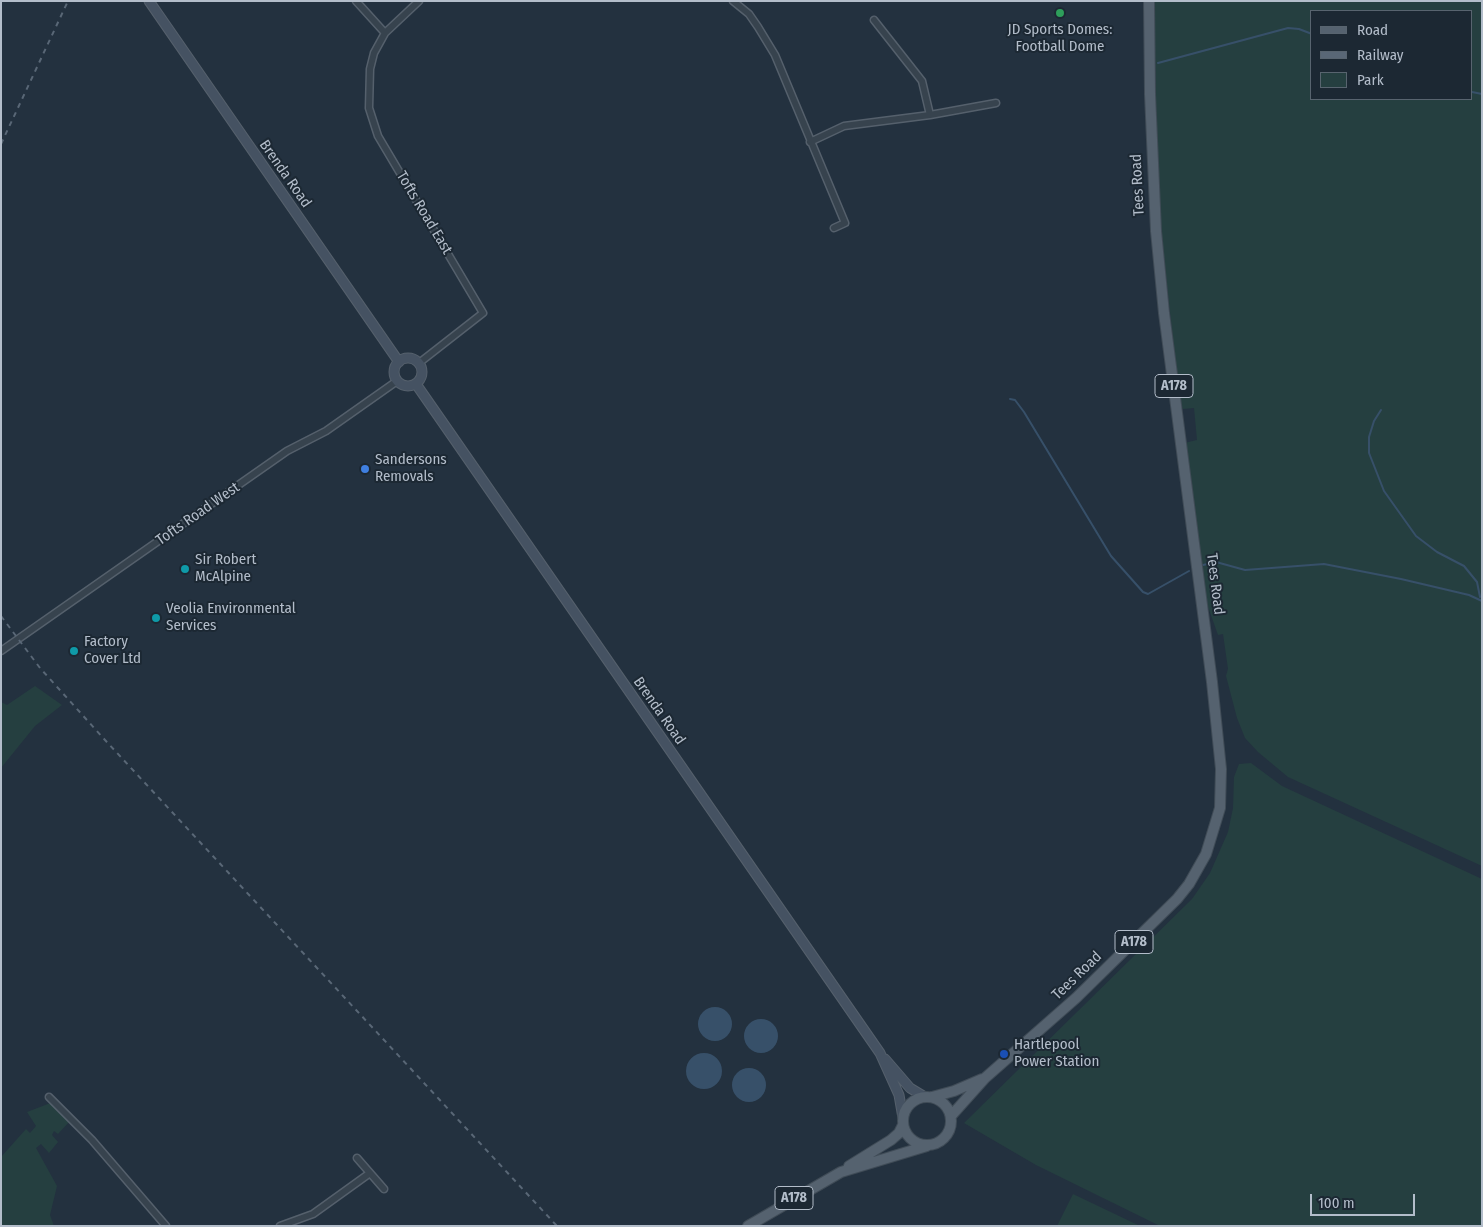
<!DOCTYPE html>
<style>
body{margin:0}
#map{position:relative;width:1483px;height:1227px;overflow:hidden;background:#23313f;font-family:"Fira Sans Condensed",sans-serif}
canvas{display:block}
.frame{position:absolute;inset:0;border:2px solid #b3bdca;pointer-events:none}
.legend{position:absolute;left:1310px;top:10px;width:162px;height:90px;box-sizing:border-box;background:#1c2833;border:1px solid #58646f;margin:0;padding:6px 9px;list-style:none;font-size:15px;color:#b3bdca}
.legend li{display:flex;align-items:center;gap:10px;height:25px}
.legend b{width:25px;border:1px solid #58646f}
.scale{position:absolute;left:1310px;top:1194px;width:105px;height:22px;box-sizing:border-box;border:2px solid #b3bdca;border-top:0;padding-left:6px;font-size:15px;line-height:18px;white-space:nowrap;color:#b3bdca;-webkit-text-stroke:4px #1c2833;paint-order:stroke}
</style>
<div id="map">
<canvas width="1483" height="1227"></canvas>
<div class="frame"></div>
<ul class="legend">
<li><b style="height:6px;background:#55626f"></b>Road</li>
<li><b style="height:6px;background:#596776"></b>Railway</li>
<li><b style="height:14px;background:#253f40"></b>Park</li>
</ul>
<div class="scale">100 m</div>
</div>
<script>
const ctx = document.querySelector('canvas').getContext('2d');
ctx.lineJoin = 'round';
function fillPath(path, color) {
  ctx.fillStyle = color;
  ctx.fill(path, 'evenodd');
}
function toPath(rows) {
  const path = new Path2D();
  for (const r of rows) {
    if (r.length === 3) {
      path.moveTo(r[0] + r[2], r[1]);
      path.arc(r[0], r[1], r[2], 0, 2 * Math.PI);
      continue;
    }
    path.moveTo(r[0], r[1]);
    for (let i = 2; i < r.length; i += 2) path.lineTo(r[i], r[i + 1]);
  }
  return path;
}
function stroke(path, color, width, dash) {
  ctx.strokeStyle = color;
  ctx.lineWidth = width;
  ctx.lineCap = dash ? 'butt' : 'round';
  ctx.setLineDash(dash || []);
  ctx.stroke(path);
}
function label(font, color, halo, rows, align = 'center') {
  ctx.font = font + ' "Fira Sans Condensed",sans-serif';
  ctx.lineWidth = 4;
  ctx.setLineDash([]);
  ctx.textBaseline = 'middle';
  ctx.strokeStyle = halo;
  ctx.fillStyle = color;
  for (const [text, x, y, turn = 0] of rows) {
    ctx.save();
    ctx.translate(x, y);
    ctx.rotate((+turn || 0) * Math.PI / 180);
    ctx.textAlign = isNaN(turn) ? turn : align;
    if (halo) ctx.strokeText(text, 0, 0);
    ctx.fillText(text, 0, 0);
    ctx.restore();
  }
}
const green = toPath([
 [1154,1,1482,1,1482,866,1288,777,1258,752,1245,738,1237,718,1226,676,1228,669,1223,634,1218,635,1207,604,1184,443,1197,440,1194,408,1183,409,1180,404,1158,202],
 [1312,11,1472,11,1472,99,1312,99],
 [35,686,62,705,35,726,1,768,1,702,7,705],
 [1251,763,1282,786,1482,879,1482,1226,1160,1226,1036,1165,964,1123,1192,899,1210,873,1228,832,1233,808,1234,777,1239,764],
 [53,1102,70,1121,58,1134,54,1131,52,1135,58,1142,49,1153,41,1144,36,1148,57,1186,50,1215,54,1226,1,1226,1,1157,26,1129,30,1133,36,1126,27,1112],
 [1073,1194,1140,1226,1057,1226]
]);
const water = toPath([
 [715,1024,17],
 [761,1036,17],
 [704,1071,18],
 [749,1085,17]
]);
const stream = toPath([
 [1158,63,1288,28,1299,29,1312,34],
 [1472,92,1482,94],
 [1010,399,1015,400,1024,412,1111,556,1143,592,1148,594,1189,571],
 [1381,410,1374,421,1369,437,1369,453,1384,491,1416,536,1437,552,1464,566,1477,582,1480,597],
 [1203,565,1216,562,1245,570,1324,564,1401,579,1469,595,1482,601]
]);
const street = toPath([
 [356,1,385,33],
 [733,1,749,14,758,27,775,55,845,223,834,228],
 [874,20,922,81,930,115],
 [810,142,844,126,930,115,996,103],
 [419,363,483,313,378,136,369,108,370,69,374,53,385,33,419,1],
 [1,651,287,451,326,431,397,381],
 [49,1097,92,1140,166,1226],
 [357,1158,384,1189],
 [280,1226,313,1214,370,1173]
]);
const secondary = toPath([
 [149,1,399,362],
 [408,372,14],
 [416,384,880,1053,899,1095,903,1118],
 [885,1059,910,1088,925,1097]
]);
const primary = toPath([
 [927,1121,24],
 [932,1097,954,1091,982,1079],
 [951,1116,985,1078,1076,998,1177,899,1189,884,1206,854,1220,808,1221,769,1212,682,1164,313,1156,231,1150,94,1149,1],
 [849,1166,891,1140,899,1133,903,1125],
 [748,1226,841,1172,927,1146]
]);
const rail = toPath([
 [1,144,68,1],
 [1,616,40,668,105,740,557,1226]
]);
const markers = [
 [1060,13,5,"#2e9e5b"],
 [365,469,5,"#3f7fe0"],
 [185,569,5,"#0f9aa8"],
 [156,618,5,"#0f9aa8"],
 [74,651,5,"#0f9aa8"],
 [1004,1054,5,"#1a4fb4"]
];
const shields = [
 [1174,386,38],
 [1134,942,38],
 [794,1198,38]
];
const shieldNames = [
 ["A178",1174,386],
 ["A178",1134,942],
 ["A178",794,1198]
];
const poiNames = [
 ["JD Sports Domes:",1060,30,"center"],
 ["Football Dome",1060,47,"center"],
 ["Sandersons",375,460],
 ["Removals",375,477],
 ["Sir Robert",195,560],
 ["McAlpine",195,577],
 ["Veolia Environmental",166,609],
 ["Services",166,626],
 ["Factory",84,642],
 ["Cover Ltd",84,659],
 ["Hartlepool",1014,1045],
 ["Power Station",1014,1062]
];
const streetNames = [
 ["Brenda Road",285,174,55],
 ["Tees Road",1138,185,-93],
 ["Tofts Road East",424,213,59],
 ["Tofts Road West",198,514,-35],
 ["Tees Road",1215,584,83],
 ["Brenda Road",659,711,55],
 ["Tees Road",1077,976,-44]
];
fillPath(green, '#253f40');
fillPath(water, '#375069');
stroke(stream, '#375069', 2);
stroke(street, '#55606c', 9);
stroke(secondary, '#55606c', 11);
stroke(primary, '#404c57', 12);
stroke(street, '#37434e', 6);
stroke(secondary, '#455262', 9);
stroke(primary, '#55626f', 10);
stroke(rail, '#596776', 2, [5, 5]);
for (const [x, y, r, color] of markers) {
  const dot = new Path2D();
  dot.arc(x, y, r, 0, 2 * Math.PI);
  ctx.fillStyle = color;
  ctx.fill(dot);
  stroke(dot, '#1c2833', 2);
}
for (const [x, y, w] of shields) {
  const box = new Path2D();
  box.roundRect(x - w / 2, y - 11.5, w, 23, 4);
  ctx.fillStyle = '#1c2833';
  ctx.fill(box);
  stroke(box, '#b3bdca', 1);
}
label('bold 14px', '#b3bdca', null, shieldNames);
label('15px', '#b3bdca', '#1c2833', poiNames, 'left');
label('15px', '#b3bdca', '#1c2833', streetNames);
</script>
